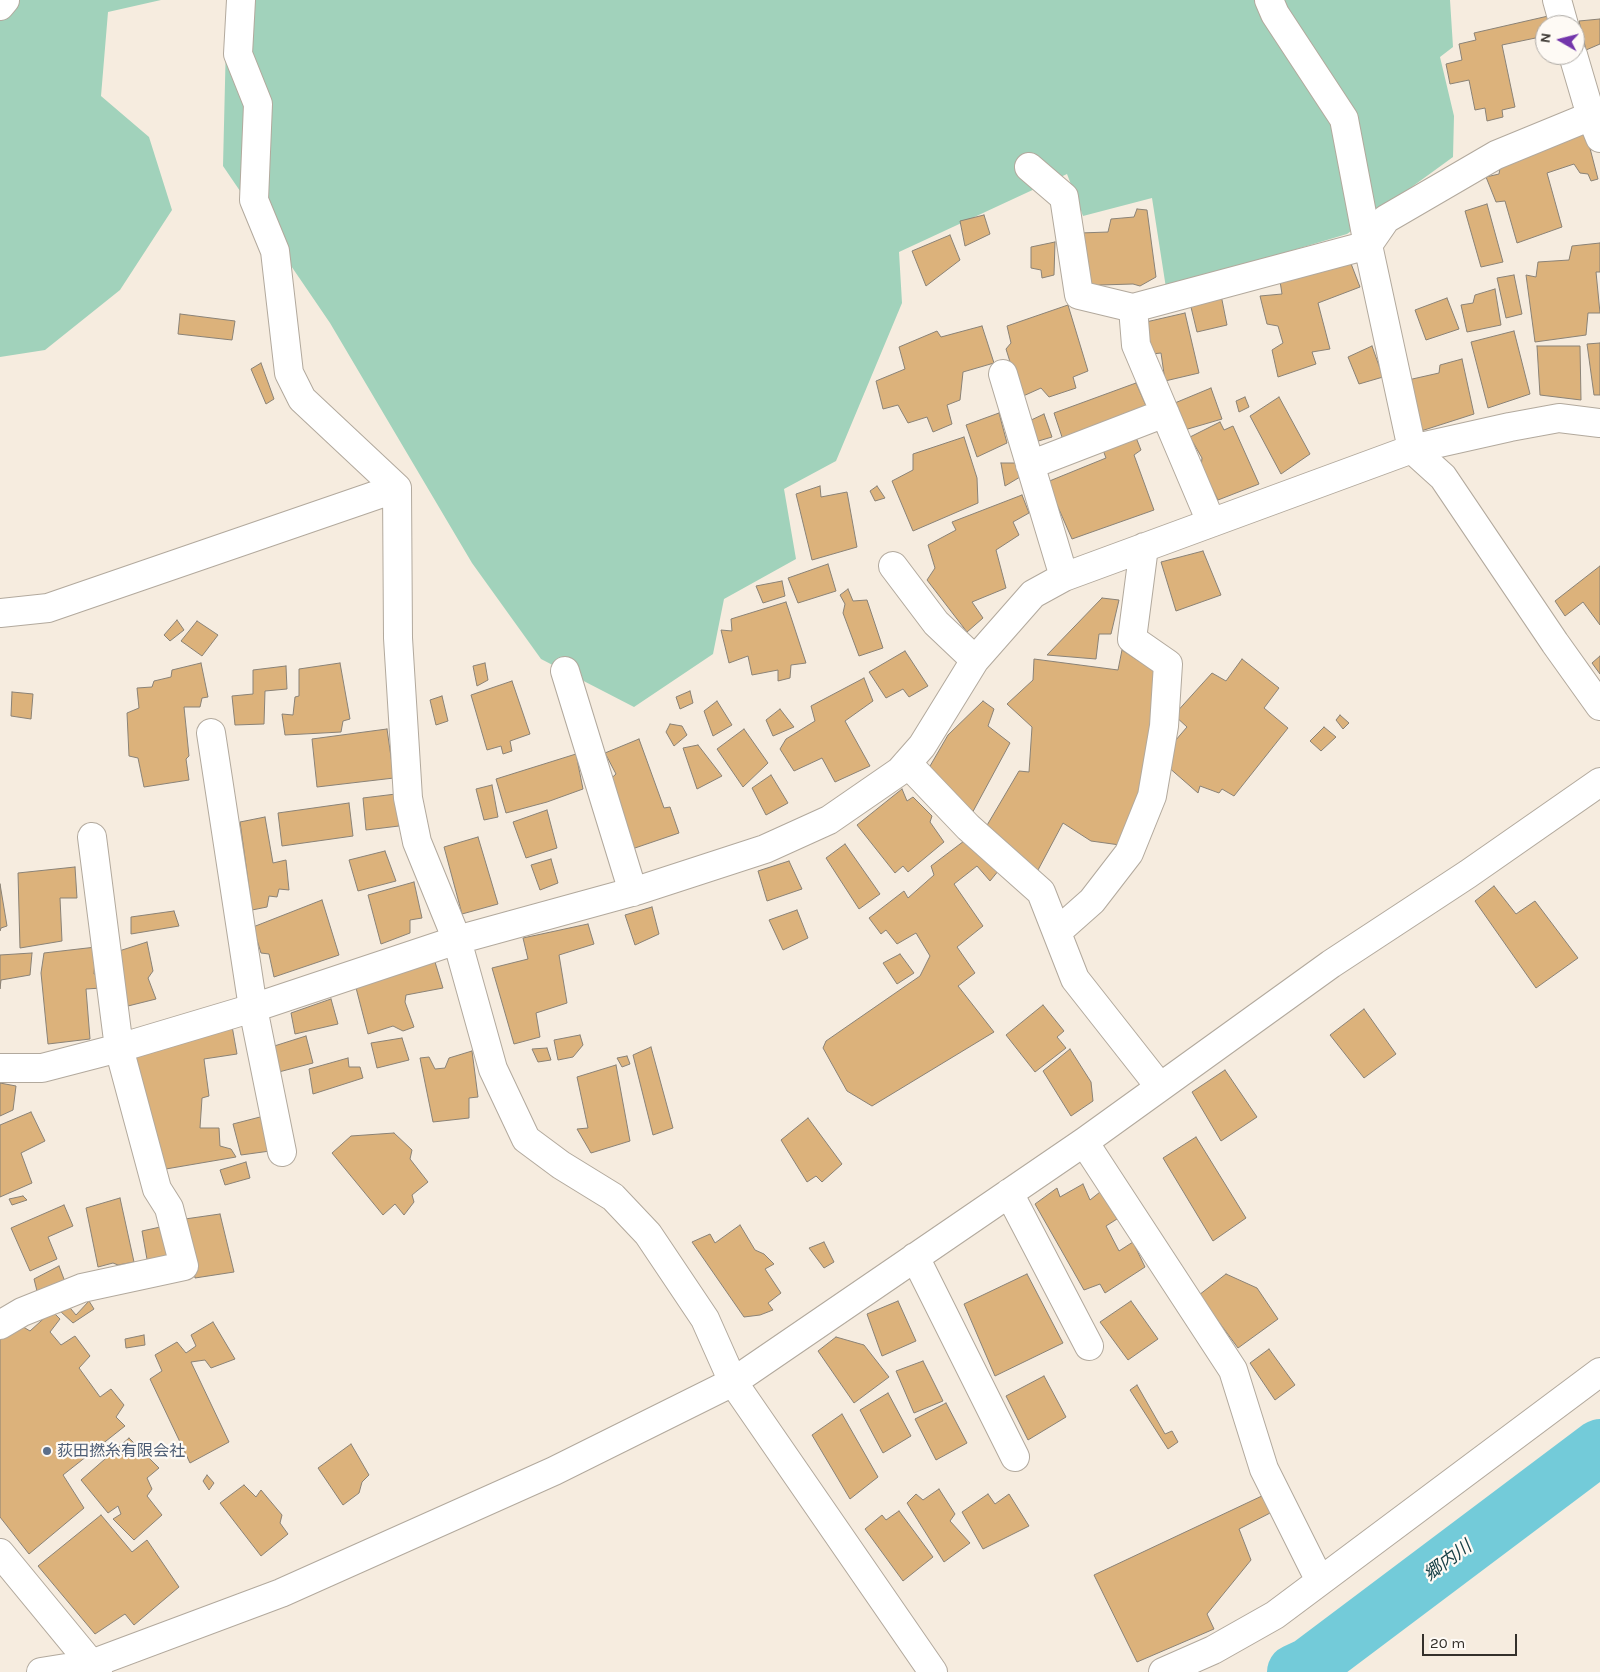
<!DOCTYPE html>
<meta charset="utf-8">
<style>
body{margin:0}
#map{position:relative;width:1600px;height:1672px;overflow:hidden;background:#f6ecdf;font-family:Karla,sans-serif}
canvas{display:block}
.north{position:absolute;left:1535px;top:15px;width:50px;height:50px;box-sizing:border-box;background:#fefaf5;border:1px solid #ada9a4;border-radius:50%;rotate:278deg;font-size:14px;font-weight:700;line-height:20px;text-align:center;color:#34302b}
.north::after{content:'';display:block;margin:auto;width:18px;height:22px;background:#7335ab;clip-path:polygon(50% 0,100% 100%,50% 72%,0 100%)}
.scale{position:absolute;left:1422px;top:1634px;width:95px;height:22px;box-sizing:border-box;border:2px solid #34302b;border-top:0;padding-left:6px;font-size:15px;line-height:18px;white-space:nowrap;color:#34302b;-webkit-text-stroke:4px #fefaf5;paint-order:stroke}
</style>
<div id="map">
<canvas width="1600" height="1672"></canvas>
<div class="north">N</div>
<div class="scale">20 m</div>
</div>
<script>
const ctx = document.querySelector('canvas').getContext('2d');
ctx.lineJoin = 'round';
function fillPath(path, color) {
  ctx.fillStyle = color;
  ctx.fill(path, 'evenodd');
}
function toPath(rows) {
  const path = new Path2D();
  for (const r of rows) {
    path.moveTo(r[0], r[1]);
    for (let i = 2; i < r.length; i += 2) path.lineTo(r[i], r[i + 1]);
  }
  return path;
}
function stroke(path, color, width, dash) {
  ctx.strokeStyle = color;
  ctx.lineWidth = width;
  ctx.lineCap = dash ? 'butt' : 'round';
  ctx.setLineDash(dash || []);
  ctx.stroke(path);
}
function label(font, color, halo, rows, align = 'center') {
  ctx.font = font + ' Karla,"Noto Sans JP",sans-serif';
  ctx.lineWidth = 4.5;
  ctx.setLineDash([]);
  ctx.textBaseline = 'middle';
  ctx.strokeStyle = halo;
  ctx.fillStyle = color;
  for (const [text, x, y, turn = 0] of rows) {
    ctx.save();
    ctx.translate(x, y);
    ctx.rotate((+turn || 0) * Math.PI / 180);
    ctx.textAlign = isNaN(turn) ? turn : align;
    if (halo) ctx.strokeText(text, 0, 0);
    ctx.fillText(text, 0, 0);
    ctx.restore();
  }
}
const green = toPath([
 [0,0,161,0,108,12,101,96,149,137,172,210,120,290,45,350,0,357],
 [227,0,1450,0,1453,47,1440,57,1454,116,1453,157,1347,234,1166,288,1152,198,1083,216,1067,174,899,252,902,303,836,461,784,489,796,559,724,599,713,654,634,707,541,659,472,563,330,323,223,166]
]);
const river = toPath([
 [1295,1672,1310,1665,1600,1447]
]);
const building = toPath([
 [1557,14,1559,25,1545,25,1545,36,1502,45,1515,107,1502,110,1503,117,1487,121,1485,108,1475,110,1469,80,1450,84,1446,64,1462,60,1459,44,1476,40,1474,33,1557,14],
 [1600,19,1600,44,1586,50,1579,21,1600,19],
 [1586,133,1598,179,1591,181,1588,174,1580,173,1574,164,1547,173,1562,227,1517,243,1505,201,1496,202,1486,177,1499,174,1501,162,1586,133],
 [1487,204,1503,262,1481,267,1465,211,1487,204],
 [1137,209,1147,210,1156,277,1140,286,1133,284,1100,285,1091,287,1080,233,1108,232,1111,219,1134,217,1137,209],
 [984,215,990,234,965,246,960,221,984,215],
 [950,235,960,260,926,286,912,251,950,235],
 [1055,242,1054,275,1042,278,1041,270,1031,268,1031,247,1055,242],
 [1600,243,1600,272,1596,272,1600,313,1588,313,1586,335,1535,342,1526,275,1536,277,1538,262,1569,260,1572,246,1600,243],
 [1350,261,1360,287,1318,303,1330,349,1312,352,1316,364,1278,377,1272,350,1283,343,1278,326,1267,324,1260,296,1282,294,1280,281,1350,261],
 [1514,275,1522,314,1506,318,1497,278,1514,275],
 [1495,289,1501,325,1467,332,1461,305,1473,303,1475,295,1495,289],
 [1221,295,1227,325,1197,332,1190,303,1221,295],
 [1447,298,1459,329,1426,340,1415,310,1447,298],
 [1068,305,1088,371,1073,377,1076,388,1049,397,1041,388,1021,397,1006,349,1011,343,1007,326,1068,305],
 [1185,313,1199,373,1165,381,1161,353,1152,354,1146,322,1185,313],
 [180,314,235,321,232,340,178,334,180,314],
 [982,326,994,363,963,372,960,400,947,405,952,424,933,432,927,417,908,423,898,405,883,409,876,381,905,369,899,347,937,331,941,337,982,326],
 [1514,331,1530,394,1488,408,1471,342,1514,331],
 [1600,343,1600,395,1594,395,1587,344,1600,343],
 [1372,346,1383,377,1359,384,1348,357,1372,346],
 [1537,346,1580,346,1581,400,1540,395,1537,346],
 [1462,359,1474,414,1421,431,1408,380,1439,373,1440,365,1462,359],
 [261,363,274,399,266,404,251,369,261,363],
 [1136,383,1147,408,1063,440,1054,413,1136,383],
 [1211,388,1222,419,1181,431,1170,405,1211,388],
 [1245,397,1249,407,1239,412,1236,401,1245,397],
 [1279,397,1310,454,1281,474,1250,416,1279,397],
 [999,413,1007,443,977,457,966,425,999,413],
 [1044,414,1052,437,1035,442,1027,422,1044,414],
 [1220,422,1224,430,1233,426,1259,484,1218,500,1201,467,1202,458,1190,437,1220,422],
 [1135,435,1141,450,1134,455,1154,510,1072,539,1047,482,1106,458,1103,450,1135,435],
 [964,437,977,478,978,503,913,531,892,481,913,470,913,454,964,437],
 [1001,463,1017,463,1020,477,1005,486,1001,463],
 [820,486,821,497,847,492,857,547,812,560,796,494,820,486],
 [877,486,885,498,875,501,870,491,877,486],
 [1022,495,1029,513,1013,522,1019,535,996,550,1006,588,972,602,983,618,967,632,927,580,935,568,928,545,956,530,952,522,1022,495],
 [1203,551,1221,595,1176,611,1161,562,1203,551],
 [828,564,836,591,798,603,788,578,828,564],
 [1600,566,1600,625,1583,602,1565,616,1555,601,1600,566],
 [782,581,785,596,763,603,756,586,782,581],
 [848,589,853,601,867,600,883,648,859,656,843,613,845,604,840,595,848,589],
 [1102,598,1119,600,1111,634,1099,634,1096,659,1047,655,1102,598],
 [786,602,806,663,791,665,790,678,778,681,778,670,752,675,748,656,729,663,721,630,732,631,731,619,786,602],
 [177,620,184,630,170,641,164,635,177,620],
 [197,621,218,635,202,656,181,641,197,621],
 [1122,650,1159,674,1144,794,1120,845,1091,841,1063,823,1038,870,986,827,1019,771,1029,772,1032,727,1007,704,1033,680,1034,659,1118,670,1122,650],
 [905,651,928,686,909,697,903,689,886,698,869,672,905,651],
 [1600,656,1600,674,1592,663,1600,656],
 [1242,659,1279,688,1264,708,1288,728,1234,796,1222,789,1219,793,1200,786,1198,793,1167,766,1169,748,1187,727,1174,715,1212,673,1226,681,1242,659],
 [201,663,208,697,202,698,200,707,184,707,189,756,186,759,189,780,144,787,138,758,129,756,127,713,139,708,137,688,152,687,154,681,171,677,172,670,201,663],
 [340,663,350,719,343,721,341,732,285,735,282,714,293,715,295,697,299,696,299,669,340,663],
 [485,663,488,680,477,686,473,666,485,663],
 [286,666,287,689,265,691,264,724,235,725,232,696,253,694,253,670,286,666],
 [864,678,873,701,845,721,870,766,835,782,822,758,794,771,780,749,786,739,815,721,811,706,864,678],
 [512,681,530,734,510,741,512,751,503,754,501,746,487,750,471,695,512,681],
 [690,691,693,703,680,709,676,697,690,691],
 [12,692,33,694,31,719,11,716,12,692],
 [442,696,448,721,436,725,430,700,442,696],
 [717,701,732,725,713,736,704,711,717,701],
 [983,701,994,709,988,726,1010,743,970,817,926,773,948,735,983,701],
 [780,709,794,727,773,736,766,720,780,709],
 [1340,715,1349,723,1343,729,1336,720,1340,715],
 [670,724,682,726,687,735,674,746,666,732,670,724],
 [1324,727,1336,737,1321,751,1310,741,1324,727],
 [387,729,394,778,317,787,312,739,387,729],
 [744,729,768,763,743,787,717,749,744,729],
 [639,739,664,808,670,807,679,833,632,849,606,783,616,774,605,753,639,739],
 [698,745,722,776,697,789,683,748,698,745],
 [576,754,583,789,547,802,506,813,496,779,576,754],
 [771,775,788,803,766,815,752,788,771,775],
 [492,785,498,817,484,820,476,789,492,785],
 [902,789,907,801,913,797,932,816,930,822,944,842,908,872,903,866,895,873,857,825,902,789],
 [396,794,399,826,366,830,363,798,396,794],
 [349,803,353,836,282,846,278,813,349,803],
 [547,810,557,848,526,858,513,822,547,810],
 [265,817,273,863,286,860,289,890,279,889,277,897,269,896,267,907,252,910,240,822,265,817],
 [478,837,498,904,462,914,444,847,478,837],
 [968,838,999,870,990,881,977,866,954,884,983,926,957,947,975,973,958,986,994,1032,872,1106,847,1091,823,1048,826,1041,920,976,930,956,916,933,897,944,886,930,881,934,869,918,904,891,908,898,934,875,931,866,968,838],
 [845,844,880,894,859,909,826,858,845,844],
 [385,851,396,881,358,891,349,860,385,851],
 [551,859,558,883,540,890,531,865,551,859],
 [789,861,802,889,767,901,758,871,789,861],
 [75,867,77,898,60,898,62,941,20,948,18,873,75,867],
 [414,882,422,918,410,920,410,933,381,944,368,895,414,882],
 [0,884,7,926,1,928,0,931,0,884],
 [1494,886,1516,914,1535,901,1578,958,1536,988,1475,901,1494,886],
 [322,900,339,955,274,977,269,954,261,953,253,927,322,900],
 [652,907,659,934,635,945,625,915,652,907],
 [797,910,808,938,783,950,769,920,797,910],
 [174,911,179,926,131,934,131,917,174,911],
 [588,924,594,944,559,955,567,1003,536,1013,540,1037,514,1044,492,968,528,959,523,938,588,924],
 [147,942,153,971,148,978,156,999,128,1006,116,952,147,942],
 [96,947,94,974,101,974,102,988,86,989,90,1039,48,1044,41,973,44,953,96,947],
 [32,953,30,975,1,980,0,989,0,955,32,953],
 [900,954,914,973,897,984,883,963,900,954],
 [435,962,443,988,406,995,405,1002,414,1027,403,1031,393,1026,368,1034,355,984,435,962],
 [331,999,338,1024,295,1034,291,1013,331,999],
 [1043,1005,1064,1031,1057,1037,1066,1048,1035,1072,1006,1035,1043,1005],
 [1364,1009,1396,1054,1364,1078,1330,1035,1364,1009],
 [232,1026,237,1054,204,1059,209,1096,202,1098,200,1128,219,1128,220,1146,231,1149,236,1157,160,1170,130,1058,232,1026],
 [580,1035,583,1045,573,1057,558,1060,554,1040,580,1035],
 [306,1036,313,1063,275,1073,268,1048,306,1036],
 [402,1038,409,1060,377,1068,371,1043,402,1038],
 [651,1047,673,1128,653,1135,633,1055,651,1047],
 [547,1048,551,1060,538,1062,532,1049,547,1048],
 [1070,1049,1091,1082,1093,1101,1071,1116,1043,1071,1070,1049],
 [472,1051,478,1097,469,1098,469,1118,433,1122,420,1058,429,1057,435,1069,445,1068,449,1058,472,1051],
 [627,1056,630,1064,622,1067,617,1058,627,1056],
 [348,1058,349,1067,360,1067,363,1078,313,1094,309,1069,348,1058],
 [616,1065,630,1141,591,1153,577,1129,588,1128,577,1077,616,1065],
 [1225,1070,1257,1117,1221,1141,1192,1092,1225,1070],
 [0,1083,16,1086,13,1110,0,1116,0,1083],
 [31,1112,45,1141,21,1153,32,1183,0,1197,0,1125,31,1112],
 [264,1116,270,1151,241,1155,233,1124,264,1116],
 [808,1118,842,1164,822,1182,816,1176,807,1182,781,1140,808,1118],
 [394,1133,412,1150,410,1159,428,1182,412,1195,414,1202,404,1215,395,1204,383,1215,332,1153,351,1136,394,1133],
 [1196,1137,1246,1218,1213,1241,1163,1158,1196,1137],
 [246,1162,250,1178,225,1185,220,1170,246,1162],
 [1083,1184,1090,1200,1100,1192,1117,1219,1106,1226,1119,1251,1133,1242,1145,1267,1105,1293,1100,1284,1084,1290,1035,1204,1057,1188,1060,1197,1083,1184],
 [23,1196,27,1200,12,1205,9,1199,23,1196],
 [120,1198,134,1262,118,1265,113,1263,98,1267,86,1208,120,1198],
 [64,1205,73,1226,48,1237,57,1259,30,1271,11,1228,64,1205],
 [220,1214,234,1272,195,1278,185,1219,220,1214],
 [740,1225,755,1250,764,1254,774,1264,765,1269,781,1293,768,1303,773,1310,760,1315,744,1317,692,1242,710,1234,715,1243,740,1225],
 [165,1226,172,1258,148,1265,142,1231,165,1226],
 [824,1242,834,1262,824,1268,809,1248,824,1242],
 [59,1266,67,1287,39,1299,34,1279,59,1266],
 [1027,1274,1063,1343,995,1376,964,1304,1027,1274],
 [1226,1274,1257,1288,1278,1319,1238,1348,1199,1295,1226,1274],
 [89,1301,94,1309,73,1323,60,1311,66,1303,76,1315,89,1301],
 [898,1301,916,1341,882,1356,867,1314,898,1301],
 [1131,1301,1158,1339,1128,1360,1100,1322,1131,1301],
 [52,1311,60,1319,50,1332,61,1345,75,1336,90,1356,79,1368,100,1397,111,1389,124,1405,116,1417,125,1426,63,1475,84,1508,29,1554,0,1517,0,1339,20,1325,30,1331,52,1311],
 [213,1322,235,1359,211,1368,205,1360,191,1362,229,1442,190,1463,150,1379,162,1371,155,1355,177,1342,186,1353,196,1346,191,1335,213,1322],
 [144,1335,145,1345,126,1348,125,1339,144,1335],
 [836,1337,864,1345,889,1377,854,1403,818,1351,836,1337],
 [1269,1349,1295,1385,1275,1400,1250,1363,1269,1349],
 [923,1361,943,1401,914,1413,896,1371,923,1361],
 [1044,1376,1066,1417,1028,1440,1006,1396,1044,1376],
 [1137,1385,1165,1434,1172,1431,1178,1442,1168,1449,1130,1390,1137,1385],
 [888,1393,911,1436,883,1453,860,1410,888,1393],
 [946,1403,967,1443,936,1460,915,1419,946,1403],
 [842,1414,878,1477,850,1499,812,1435,842,1414],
 [129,1438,159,1468,147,1478,152,1489,147,1496,162,1515,134,1540,113,1519,121,1514,118,1506,108,1513,81,1480,129,1438],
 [351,1444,369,1475,362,1482,359,1493,343,1505,318,1468,351,1444],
 [207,1475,214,1483,209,1490,203,1481,207,1475],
 [244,1485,256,1497,261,1490,282,1515,280,1523,288,1534,261,1556,220,1503,244,1485],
 [939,1489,955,1514,950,1521,970,1543,944,1562,907,1503,916,1494,923,1500,939,1489],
 [988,1494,995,1504,1009,1494,1029,1526,983,1549,962,1512,988,1494],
 [1264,1495,1274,1511,1239,1529,1251,1560,1207,1614,1214,1629,1137,1662,1094,1575,1264,1495],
 [899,1511,933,1557,903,1581,865,1529,882,1515,886,1520,899,1511],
 [101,1515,132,1552,147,1540,179,1587,134,1625,125,1614,95,1634,38,1566,101,1515]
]);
const minor = toPath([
 [241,0,238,54,258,104,254,200,275,251,289,373,302,399,397,488,398,638,408,798,417,842,457,940,493,1069,526,1139,561,1165,613,1197,648,1234,705,1319,733,1382,933,1672],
 [1269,0,1275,14,1344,119,1368,245,1412,449,1443,477,1555,643,1600,706],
 [1557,0,1564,25],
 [0,6,5,0],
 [1573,55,1591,116,1600,138],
 [1029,167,1064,197,1079,295,1133,308,1368,245,1386,219,1496,155,1591,116],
 [1133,308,1136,345,1211,522],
 [1003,374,1064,577],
 [1030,465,1165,413],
 [893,566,936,623,975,660],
 [0,613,48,608,397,488],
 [565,671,633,892],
 [211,733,253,1008,282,1152],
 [907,763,968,827,1041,892,1075,979,1160,1087],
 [1057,932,1092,901,1129,853,1152,796,1164,726,1168,664,1132,639,1144,547],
 [0,1068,42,1068,119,1048,253,1008,457,940,639,890,765,849,829,820,900,771,922,746,975,660,1033,594,1064,577,1412,449,1510,427,1559,418,1600,423],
 [1084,1142,1233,1370,1264,1469,1320,1581],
 [1009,1193,1089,1346],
 [915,1257,1015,1457],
 [0,1325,22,1312,82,1288,184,1266,169,1208,157,1189,119,1048,92,837],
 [0,1553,98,1672],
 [41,1672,91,1664,281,1593,554,1471,733,1382,1084,1142,1331,964,1468,874,1600,782],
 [1163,1672,1213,1650,1275,1615,1600,1372]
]);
const markers = [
 [47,1451,5,"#5c6f8a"]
];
const serviceNames = [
 ["荻田撚糸有限会社",57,1451]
];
const waterNames = [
 ["郷内川",1448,1561,-37]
];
fillPath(green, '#a1d2bb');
stroke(river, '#73cbd9', 56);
fillPath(building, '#dcb27b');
stroke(building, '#8a8276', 1);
stroke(minor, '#b2a99d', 30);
stroke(minor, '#fff', 28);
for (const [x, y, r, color] of markers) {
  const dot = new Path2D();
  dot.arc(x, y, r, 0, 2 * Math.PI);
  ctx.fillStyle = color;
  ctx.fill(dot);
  stroke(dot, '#fefaf5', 2);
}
label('16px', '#4e5e75', '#fefaf5', serviceNames, 'left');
label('italic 18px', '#174046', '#fefaf5', waterNames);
</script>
